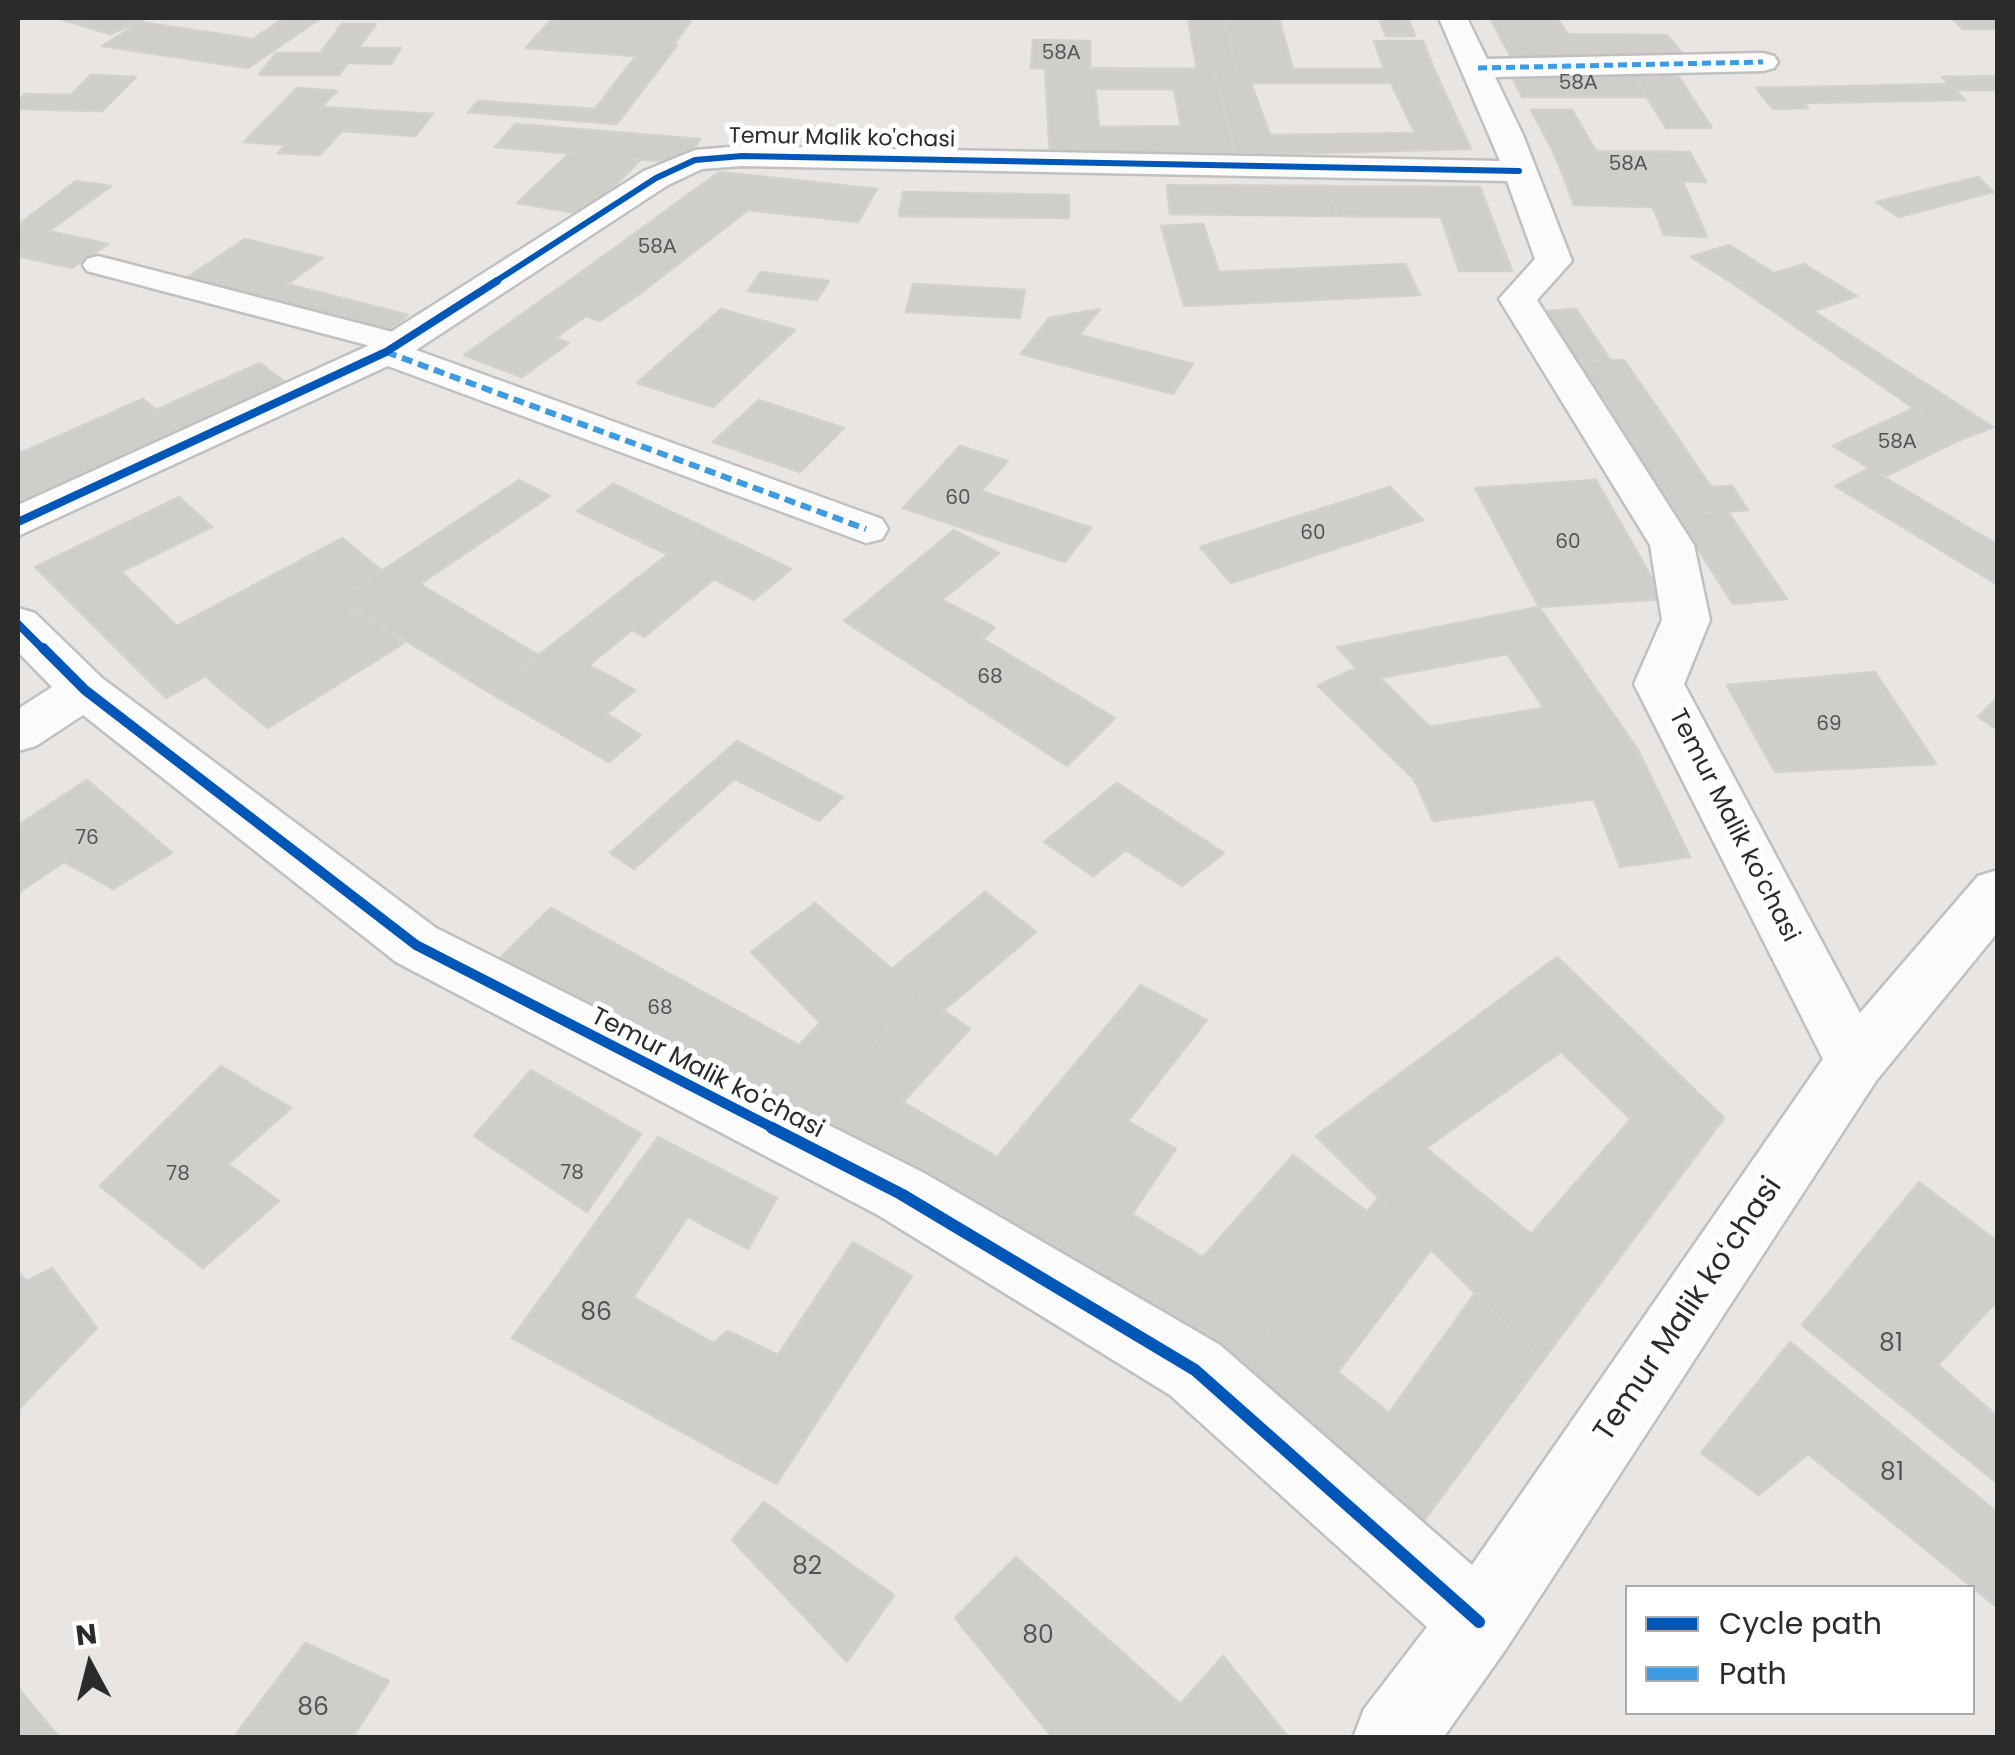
<!DOCTYPE html>
<meta charset="utf-8">
<style>
body{margin:0}
#map{position:relative;width:2015px;height:1755px;overflow:hidden;background:#e8e5e2;font-family:Poppins,sans-serif}
canvas{display:block}
.frame{position:absolute;inset:0;border:20px solid #2b2b2b;pointer-events:none}
.legend{position:absolute;left:1625px;top:1585px;width:350px;height:130px;box-sizing:border-box;background:#fff;border:2px solid #aaa;margin:0;padding:12px 18px;list-style:none;font-size:30px;color:#2b2b2b}
.legend li{display:flex;align-items:center;gap:20px;height:50px}
.legend b{width:50px;border:2px solid #aaa}
.north{position:absolute;left:40px;top:1615px;width:100px;height:100px;-webkit-text-stroke:8px #fff;paint-order:stroke;rotate:353deg;font-size:28px;font-weight:700;line-height:40px;text-align:center;color:#2b2b2b}
.north::after{content:'';display:block;margin:auto;width:35px;height:45px;background:#2b2b2b;clip-path:polygon(50% 0,100% 100%,50% 72%,0 100%)}
</style>
<div id="map">
<canvas width="2015" height="1755"></canvas>
<div class="frame"></div>
<ul class="legend">
<li><b style="height:12px;background:#0057b8"></b>Cycle path</li>
<li><b style="height:12px;background:#3d9ce1"></b>Path</li>
</ul>
<div class="north">N</div>
</div>
<script>
const ctx = document.querySelector('canvas').getContext('2d');
ctx.lineJoin = 'round';
function fillPath(path, color) {
  ctx.fillStyle = color;
  ctx.fill(path, 'evenodd');
}
function toPath(rows) {
  const path = new Path2D();
  for (const r of rows) {
    path.moveTo(r[0], r[1]);
    for (let i = 2; i < r.length; i += 2) path.lineTo(r[i], r[i + 1]);
  }
  return path;
}
function stroke(path, color, width, dash) {
  ctx.strokeStyle = color;
  ctx.lineWidth = width;
  ctx.lineCap = dash ? 'butt' : 'round';
  ctx.setLineDash(dash || []);
  ctx.stroke(path);
}
function label(font, color, halo, rows, align = 'center') {
  ctx.font = font + ' Poppins,sans-serif';
  ctx.lineWidth = 10;
  ctx.setLineDash([]);
  ctx.textBaseline = 'middle';
  ctx.strokeStyle = halo;
  ctx.fillStyle = color;
  for (const [text, x, y, turn = 0] of rows) {
    ctx.save();
    ctx.translate(x, y);
    ctx.rotate((+turn || 0) * Math.PI / 180);
    ctx.textAlign = isNaN(turn) ? turn : align;
    if (halo) ctx.strokeText(text, 0, 0);
    ctx.fillText(text, 0, 0);
    ctx.restore();
  }
}
const building = toPath([
 [57,18,133,18,143,20,110,34,57,18],
 [284,18,321,18,248,68,102,46,140,22,253,39,284,18],
 [553,18,693,18,674,44,537,35,553,18],
 [1188,18,1225,18,1236,69,1197,69,1188,18],
 [1225,18,1279,18,1293,69,1236,69,1225,18],
 [1379,18,1408,18,1415,36,1386,36,1379,18],
 [1490,18,1557,18,1568,34,1667,35,1689,61,1513,61,1490,18],
 [1952,18,1998,18,1998,29,1963,29,1952,18],
 [342,24,376,24,339,75,259,75,276,53,320,53,342,24],
 [537,35,674,44,677,45,617,124,468,112,478,101,595,109,636,56,526,48,537,35],
 [1033,40,1090,41,1090,69,1031,68,1033,40],
 [1374,41,1423,41,1434,69,1384,69,1374,41],
 [358,48,401,48,391,64,348,63,358,48],
 [1045,68,1215,69,1235,156,1050,157,1045,68],
 [1095,89,1174,89,1181,126,1099,127,1095,89],
 [1215,69,1434,69,1471,149,1235,155,1215,69],
 [1251,83,1391,83,1415,133,1270,135,1251,83],
 [1509,71,1631,71,1647,97,1522,97,1509,71],
 [1631,71,1675,71,1712,128,1666,128,1631,71],
 [91,75,136,77,102,111,18,109,18,101,25,94,71,95,91,75],
 [1998,76,1998,90,1955,90,1942,77,1998,76],
 [1949,84,1965,100,1804,103,1808,108,1773,109,1756,88,1949,84],
 [297,88,337,91,286,145,244,142,297,88],
 [321,107,433,114,415,136,342,131,320,155,278,153,321,107],
 [1531,110,1572,110,1596,151,1553,151,1531,110],
 [515,124,700,139,685,163,495,147,515,124],
 [1553,151,1690,152,1706,182,1564,178,1553,151],
 [570,153,641,159,586,215,517,203,570,153],
 [719,172,877,189,858,222,748,210,638,295,579,274,719,172],
 [1978,177,1993,192,1899,217,1876,202,1978,177],
 [1564,178,1683,182,1707,237,1664,235,1653,207,1574,205,1564,178],
 [76,181,111,186,49,231,108,244,72,268,18,256,18,225,76,181],
 [1167,185,1329,186,1337,216,1170,214,1167,185],
 [1329,186,1480,187,1512,271,1459,271,1441,217,1337,216,1329,186],
 [903,192,1069,195,1069,218,899,216,903,192],
 [1203,224,1219,272,1405,264,1420,295,1184,306,1161,226,1203,224],
 [245,239,323,258,267,299,186,278,245,239],
 [1729,245,1774,273,1735,285,1691,257,1729,245],
 [1804,264,1857,296,1813,311,1993,427,1960,440,1735,285,1804,264],
 [761,272,829,281,817,300,748,291,761,272],
 [579,274,638,295,600,321,586,316,555,338,569,343,522,377,464,355,579,274],
 [287,284,408,315,388,331,267,299,287,284],
 [913,284,1025,290,1020,318,906,312,913,284],
 [721,309,795,330,713,407,637,383,721,309],
 [1100,309,1079,335,1193,364,1173,394,1021,354,1049,318,1100,309],
 [1576,309,1611,361,1578,362,1546,311,1576,309],
 [1624,360,1660,412,1612,415,1578,362,1624,360],
 [260,363,285,382,180,431,156,410,260,363],
 [143,399,180,431,18,505,18,454,143,399],
 [759,400,844,428,800,472,713,442,759,400],
 [1914,408,1960,440,1884,477,1833,446,1914,408],
 [1660,412,1711,487,1732,486,1748,510,1677,516,1612,415,1660,412],
 [960,446,1008,461,981,491,1091,528,1065,562,903,508,960,446],
 [1869,468,1998,545,1998,585,1835,486,1869,468],
 [519,480,550,496,420,584,540,656,490,693,339,599,519,480],
 [1596,480,1664,599,1539,607,1475,488,1596,480],
 [613,484,703,527,667,554,577,511,613,484],
 [1390,487,1423,520,1231,583,1200,547,1390,487],
 [179,497,212,527,121,572,177,626,342,538,382,571,339,599,355,610,221,690,206,676,166,698,35,567,179,497],
 [1728,512,1787,599,1733,604,1677,516,1728,512],
 [703,527,791,569,754,600,714,579,644,637,632,630,589,665,635,690,607,714,641,735,609,762,490,693,703,527],
 [954,530,999,553,942,600,995,627,983,639,1115,718,1067,766,844,621,954,530],
 [1539,607,1638,750,1414,779,1318,686,1356,668,1337,647,1539,607],
 [1507,654,1544,708,1430,727,1380,678,1507,654],
 [355,610,404,643,268,728,221,690,355,610],
 [1875,672,1936,764,1775,772,1727,685,1875,672],
 [1998,697,1998,730,1978,717,1998,697],
 [737,741,843,797,819,821,734,779,634,869,610,853,737,741],
 [1638,750,1690,857,1620,867,1594,799,1433,821,1414,779,1638,750],
 [87,780,172,853,113,889,64,862,18,893,18,825,87,780],
 [1117,783,1224,853,1182,886,1126,850,1093,876,1044,842,1117,783],
 [985,892,1036,932,942,1012,892,969,985,892],
 [815,903,922,995,806,1115,494,964,551,908,799,1045,820,1023,751,952,815,903],
 [1557,957,1724,1118,1543,1360,1316,1136,1557,957],
 [1561,1052,1631,1119,1531,1234,1426,1148,1561,1052],
 [1141,985,1207,1020,1128,1121,1176,1149,1089,1278,806,1115,922,995,970,1029,903,1102,997,1157,1141,985],
 [221,1066,291,1108,228,1164,279,1201,203,1268,100,1186,221,1066],
 [531,1070,641,1134,587,1212,474,1136,531,1070],
 [658,1137,777,1198,748,1249,688,1217,633,1297,713,1343,728,1331,778,1355,853,1242,912,1276,776,1484,512,1338,658,1137],
 [1293,1155,1367,1212,1237,1368,1089,1278,1132,1214,1203,1257,1293,1155],
 [1919,1182,1998,1242,1998,1300,1938,1365,1998,1417,1998,1484,1802,1325,1919,1182],
 [1378,1198,1431,1250,1338,1372,1389,1413,1475,1293,1543,1360,1417,1530,1237,1368,1378,1198],
 [52,1268,97,1328,18,1410,18,1273,27,1281,52,1268],
 [1790,1342,1998,1513,1998,1608,1808,1454,1759,1495,1701,1453,1790,1342],
 [764,1502,894,1595,847,1662,732,1540,764,1502],
 [1016,1557,1180,1704,1223,1656,1289,1738,1053,1738,955,1618,1016,1557],
 [305,1643,389,1681,352,1738,233,1738,305,1643],
 [18,1688,60,1738,18,1738,18,1688]
]);
const service = toPath([
 [98,256,412,337,417,344,412,351,401,354,87,271,83,265,87,259,98,256]
]);
const minor = toPath([
 [1439,18,1467,18,1487,59,1763,53,1774,56,1778,62,1774,68,1763,71,1495,77,1523,135,1572,261,1537,300,1694,545,1710,620,1684,684,1860,1013,1978,876,1998,870,1998,932,1876,1081,1506,1649,1443,1738,1353,1738,1364,1709,1427,1627,1170,1395,878,1215,396,962,83,715,36,746,18,751,18,709,52,687,18,652,18,608,35,613,102,678,436,928,924,1173,1220,1345,1472,1565,1823,1059,1634,684,1662,620,1650,545,1499,299,1535,259,1507,181,742,166,702,169,668,185,416,350,882,519,888,529,882,539,866,543,388,366,18,536,18,505,372,344,644,171,695,150,742,146,1500,161,1439,18]
]);
const quietFar1 = toPath([
 [1478,68,1763,62]
]);
const quiet = toPath([
 [386,352,866,529]
]);
const cyclewayFar3 = toPath([
 [493,283,656,178,695,160,742,156,1519,171]
]);
const cyclewayFar2 = toPath([
 [18,522,386,352,497,281],
 [18,624,45,651]
]);
const cyclewayFar1 = toPath([
 [43,648,85,690,416,945,777,1130]
]);
const cycleway = toPath([
 [772,1128,901,1194,1195,1370,1479,1622]
]);
const numberNames = [
 ["58А",1061,54],
 ["58А",1578,84],
 ["58А",1628,165],
 ["58А",657,248],
 ["58А",1897,443],
 ["60",958,499],
 ["60",1313,534],
 ["60",1568,543],
 ["68",990,678],
 ["69",1829,725],
 ["76",87,839],
 ["68",660,1009],
 ["78",572,1174],
 ["78",178,1175]
];
const farStreetnames = [
 ["Temur Malik ko'chasi",842,139,1]
];
const streetNames = [
 ["Temur Malik ko'chasi",1733,826,63],
 ["Temur Malik ko'chasi",707,1074,27]
];
const nearNumbernames = [
 ["86",596,1314],
 ["81",1891,1345],
 ["81",1892,1474],
 ["82",807,1568],
 ["80",1038,1637],
 ["86",313,1709]
];
const nearStreetnames = [
 ["Temur Malik koʻchasi",1689,1310,-56]
];
fillPath(building, '#d0cecb');
stroke(building, '#d3d1ce', 2.5);
stroke(service, '#c1c0c0', 5);
stroke(minor, '#c1c0c0', 5);
fillPath(service, '#fcfbfb');
fillPath(minor, '#fcfbfb');
stroke(quietFar1, '#3d9ce1', 5, [9, 5]);
stroke(quiet, '#3d9ce1', 6, [11, 6]);
stroke(cyclewayFar3, '#0057b8', 6);
stroke(cyclewayFar2, '#0057b8', 8);
stroke(cyclewayFar1, '#0057b8', 10);
stroke(cycleway, '#0057b8', 12);
label('20px', '#555454', null, numberNames);
label('22px', '#2b2b2b', '#fff', farStreetnames);
label('25px', '#2b2b2b', '#fff', streetNames);
label('25px', '#555454', null, nearNumbernames);
label('30px', '#2b2b2b', '#fff', nearStreetnames);
</script>
